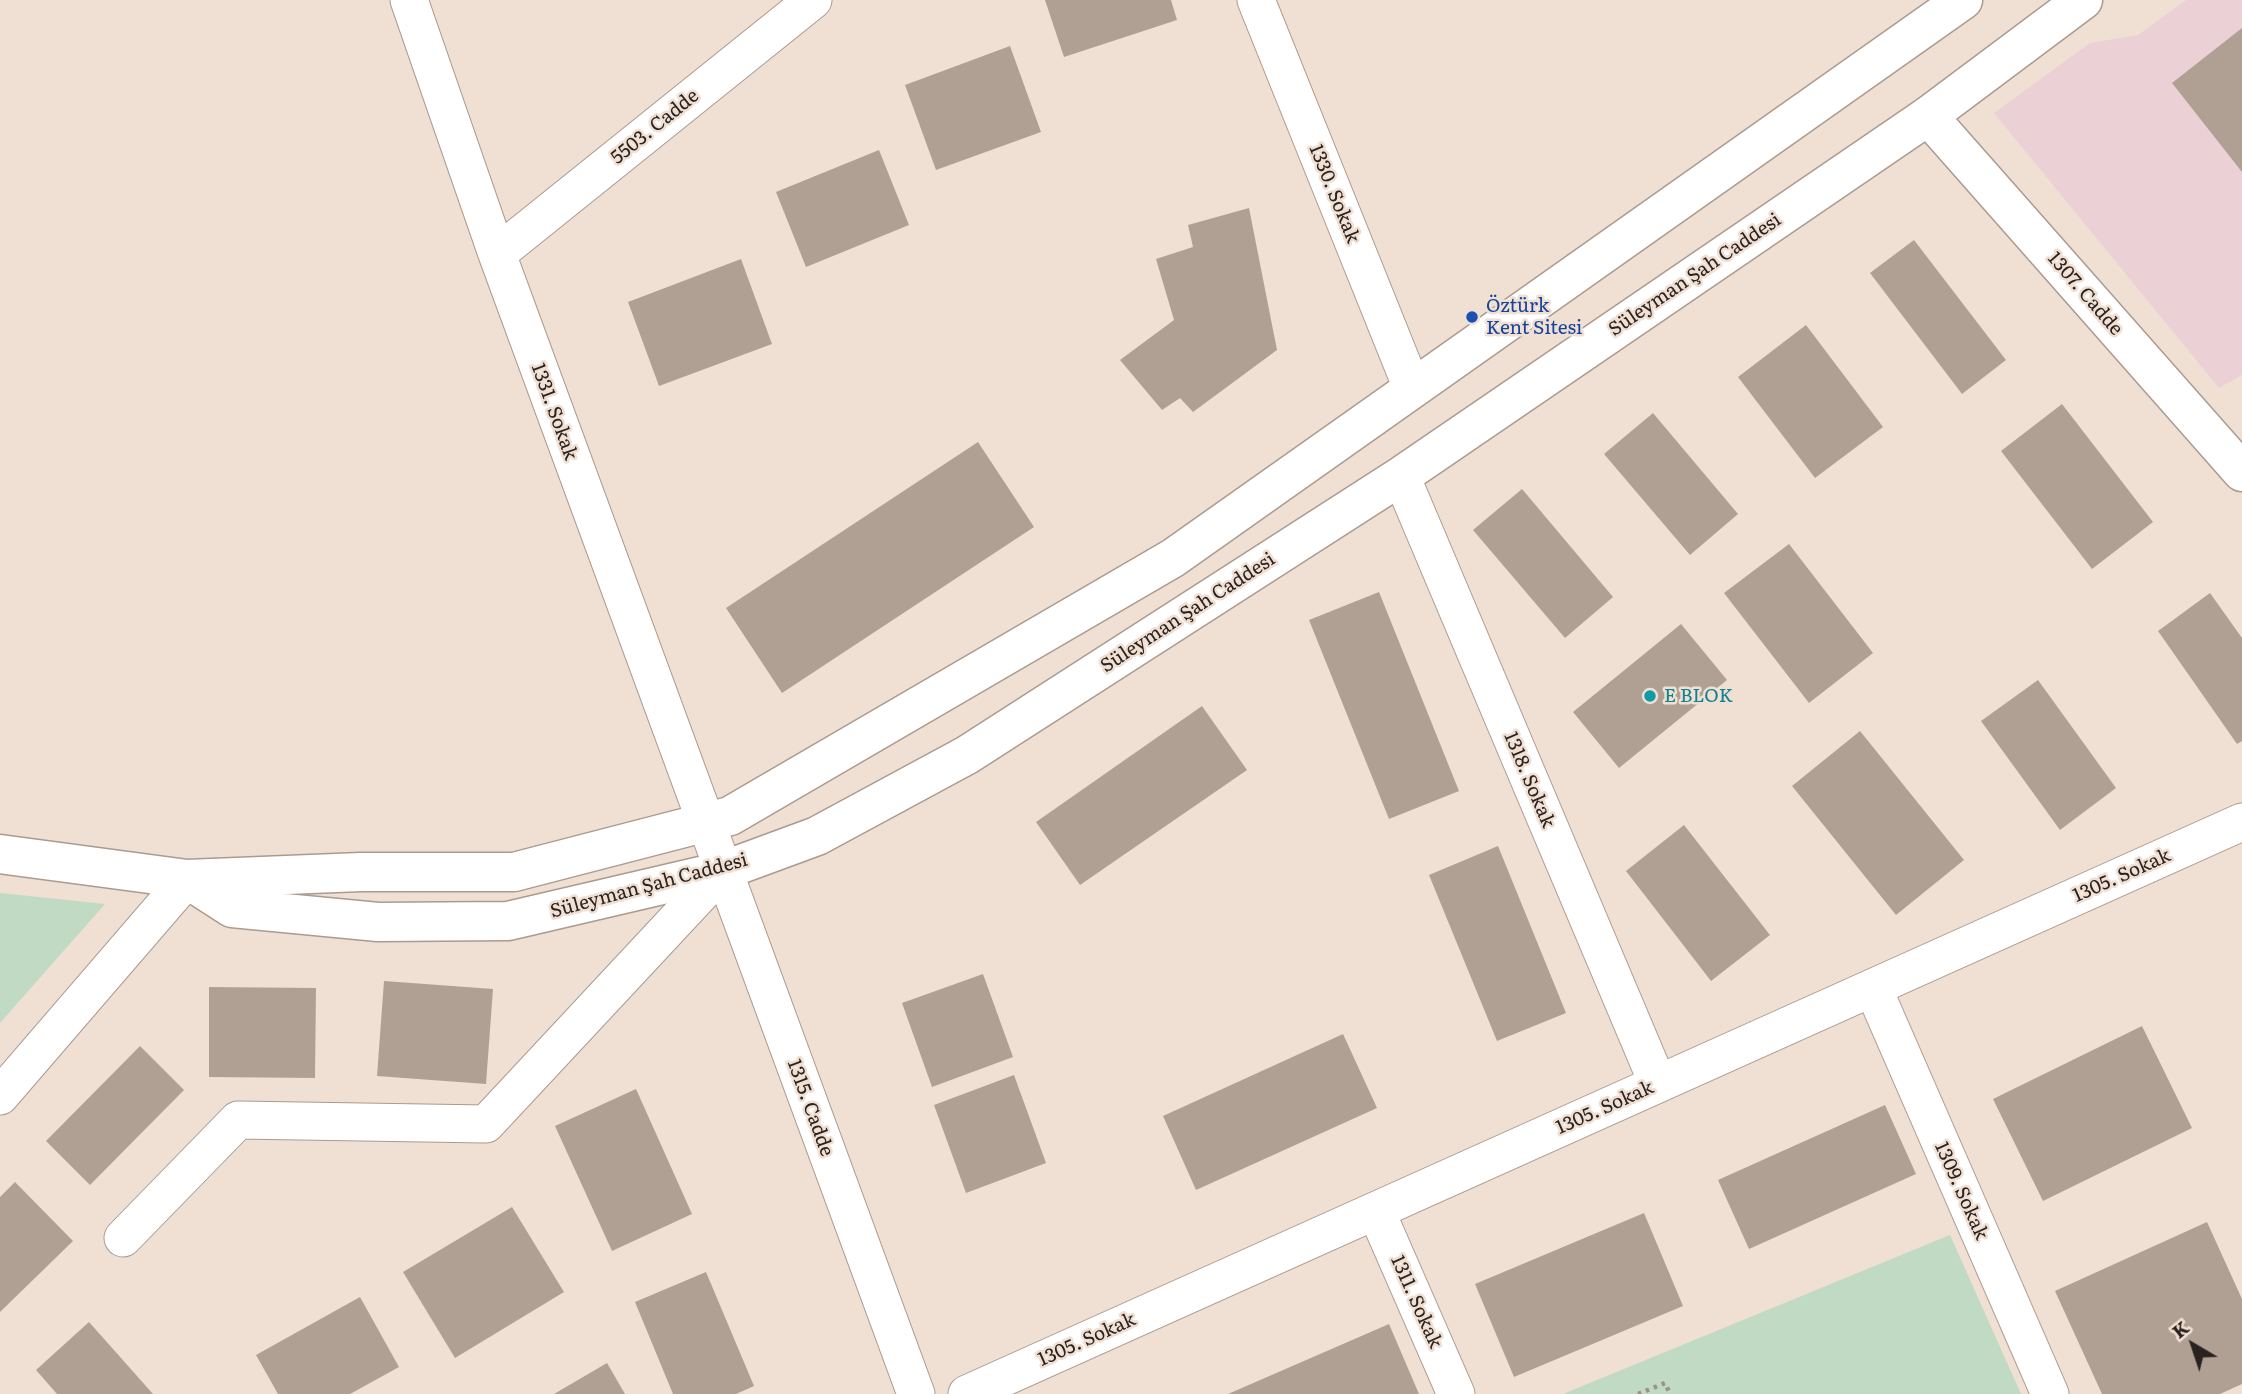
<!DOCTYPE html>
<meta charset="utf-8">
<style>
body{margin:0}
#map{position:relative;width:2242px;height:1394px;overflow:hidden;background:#f0dfd3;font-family:Literata,serif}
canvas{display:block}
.north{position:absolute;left:2158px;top:1310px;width:70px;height:70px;-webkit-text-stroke:5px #f0dfd3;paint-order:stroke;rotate:321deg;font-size:19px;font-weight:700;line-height:28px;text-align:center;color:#29221e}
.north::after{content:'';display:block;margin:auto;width:24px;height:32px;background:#29221e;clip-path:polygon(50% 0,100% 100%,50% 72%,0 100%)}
</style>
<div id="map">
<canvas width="2242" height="1394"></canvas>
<div class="north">K</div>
</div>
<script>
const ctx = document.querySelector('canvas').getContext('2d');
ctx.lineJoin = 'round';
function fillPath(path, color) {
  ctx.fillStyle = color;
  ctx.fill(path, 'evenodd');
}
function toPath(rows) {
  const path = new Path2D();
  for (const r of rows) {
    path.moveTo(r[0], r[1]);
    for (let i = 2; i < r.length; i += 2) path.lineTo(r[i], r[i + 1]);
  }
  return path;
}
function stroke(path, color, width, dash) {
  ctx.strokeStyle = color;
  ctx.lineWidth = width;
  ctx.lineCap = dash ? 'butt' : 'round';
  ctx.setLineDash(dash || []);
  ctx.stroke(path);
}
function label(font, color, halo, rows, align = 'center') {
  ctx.font = font + ' Literata,serif';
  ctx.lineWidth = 5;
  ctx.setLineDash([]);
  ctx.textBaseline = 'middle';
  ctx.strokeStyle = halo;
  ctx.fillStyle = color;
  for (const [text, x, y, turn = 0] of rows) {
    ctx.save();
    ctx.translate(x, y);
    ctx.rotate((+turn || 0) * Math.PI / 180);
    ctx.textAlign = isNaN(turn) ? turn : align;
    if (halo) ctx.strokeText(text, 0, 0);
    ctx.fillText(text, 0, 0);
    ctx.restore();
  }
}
const education = toPath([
 [2186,0,2242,0,2242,375,2219,388,1994,113,2090,43,2138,35]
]);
const green = toPath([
 [0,893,105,904,0,1023],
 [1950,1235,2021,1394,1563,1394]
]);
const building = toPath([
 [1045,0,1171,0,1177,20,1064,57],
 [2242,28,2242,172,2172,83],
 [1010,46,1041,132,936,170,905,85],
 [879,150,909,225,806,267,776,192],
 [1249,208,1277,350,1193,412,1180,398,1162,410,1120,360,1174,320,1156,259,1193,247,1188,225],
 [1914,240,2006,360,1962,394,1870,273],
 [741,259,772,344,659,386,628,302],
 [1806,325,1883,427,1815,478,1738,377],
 [2062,404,2153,522,2092,569,2001,451],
 [1653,413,1738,514,1690,555,1604,454],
 [978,442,1034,527,782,693,726,608],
 [1522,489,1613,597,1565,638,1473,530],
 [1789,544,1873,653,1809,703,1724,593],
 [1379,592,1459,791,1389,819,1309,620],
 [2210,593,2242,638,2242,741,2237,744,2158,631],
 [1681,624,1727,680,1619,768,1573,712],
 [2038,680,2116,788,2060,830,1981,721],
 [1202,706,1247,770,1080,885,1036,822],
 [1860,731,1964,860,1896,915,1792,786],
 [1684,825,1770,935,1711,981,1626,871],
 [1498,846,1566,1013,1497,1041,1429,875],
 [983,974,1013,1057,932,1087,902,1003],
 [384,981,493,989,486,1084,377,1076],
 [209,987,316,988,315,1078,209,1077],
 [2142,1026,2192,1128,2043,1201,1993,1099],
 [1343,1034,1377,1108,1196,1190,1163,1116],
 [140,1046,184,1090,90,1185,46,1141],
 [1014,1075,1046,1163,966,1193,934,1105],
 [636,1089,692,1214,612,1251,555,1126],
 [1885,1105,1916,1174,1749,1249,1718,1180],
 [15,1182,73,1241,0,1312,0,1197],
 [512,1207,564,1292,455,1358,403,1272],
 [1644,1213,1683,1306,1514,1377,1475,1284],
 [2207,1222,2242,1299,2242,1384,2220,1394,2102,1394,2055,1291],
 [706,1272,754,1386,736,1394,673,1394,635,1302],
 [360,1297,399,1367,350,1394,278,1394,256,1355],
 [89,1322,153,1394,57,1394,36,1370],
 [1389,1324,1419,1394,1228,1394],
 [607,1363,625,1394,554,1394]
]);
const path = toPath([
 [1638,1394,1665,1383,1670,1394]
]);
const minor = toPath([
 [409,0,497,254,916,1394],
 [1256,0,1412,388],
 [497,254,813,0],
 [1401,476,1658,1084],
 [1873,988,2050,1394],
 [0,1096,187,879],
 [1376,1211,1456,1394],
 [123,1238,238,1120,486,1124,722,871],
 [967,1394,2242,822]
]);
const tertiary = toPath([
 [1928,116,2242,472]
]);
const secondary = toPath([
 [0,854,187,879,361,872,514,872,730,816,1173,558,1963,0],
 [187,879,232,908,378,922,508,921,722,871,817,836,967,755,1401,476,1928,116,2083,0]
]);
const markers = [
 [1472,317,7,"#1a4fb4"],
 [1650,696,7,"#0f9aa8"]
];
const streetNames = [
 ["5503. Cadde",655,127,-39],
 ["1330. Sokak",1334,194,68],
 ["Süleyman Şah Caddesi",1695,275,-34],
 ["1307. Cadde",2085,294,49],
 ["1331. Sokak",554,412,70],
 ["Süleyman Şah Caddesi",1188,613,-33],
 ["1318. Sokak",1529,780,67],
 ["1305. Sokak",2122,876,-24],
 ["Süleyman Şah Caddesi",649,886,-15],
 ["1315. Cadde",810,1108,70],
 ["1305. Sokak",1605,1108,-24],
 ["1309. Sokak",1961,1191,66],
 ["1311. Sokak",1416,1302,66],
 ["1305. Sokak",1087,1340,-24]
];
const transitNames = [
 ["Öztürk",1486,306],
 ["Kent Sitesi",1486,328]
];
const cultureNames = [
 ["E BLOK",1664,696]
];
fillPath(education, '#ebd1d6');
fillPath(green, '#c0dac4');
fillPath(building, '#b0a094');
stroke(minor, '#ab9b8f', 39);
stroke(tertiary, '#ab9b8f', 41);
stroke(secondary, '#ab9b8f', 41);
stroke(path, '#9e9188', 4.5, [3.5, 5]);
stroke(minor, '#fff', 37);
stroke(tertiary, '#fff', 38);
stroke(secondary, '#fff', 38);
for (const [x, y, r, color] of markers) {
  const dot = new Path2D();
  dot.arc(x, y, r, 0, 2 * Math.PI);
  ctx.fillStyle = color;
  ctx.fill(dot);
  stroke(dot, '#f0dfd3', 2.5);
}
label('19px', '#29221e', '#f0dfd3', streetNames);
label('19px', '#164399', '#f0dfd3', transitNames, 'left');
label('19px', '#0d838f', '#f0dfd3', cultureNames, 'left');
</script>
